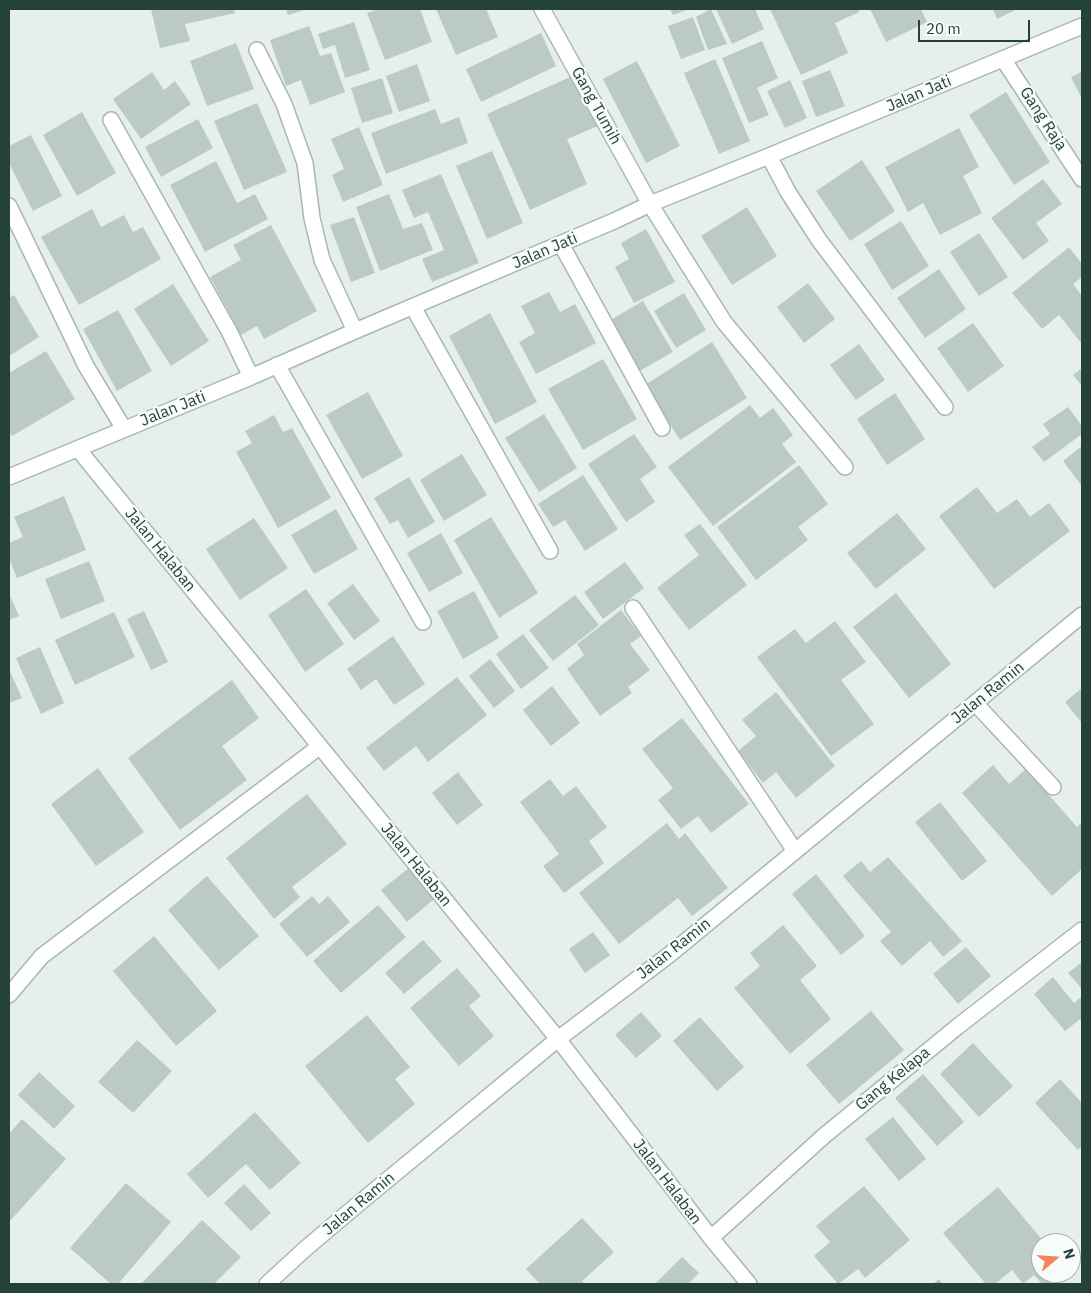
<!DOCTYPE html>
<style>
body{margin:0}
#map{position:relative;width:1091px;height:1293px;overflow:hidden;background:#e6efeb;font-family:"IBM Plex Sans",sans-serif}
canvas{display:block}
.frame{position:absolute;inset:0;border:10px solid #24423a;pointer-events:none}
.north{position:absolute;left:1031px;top:1233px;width:50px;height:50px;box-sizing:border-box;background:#f7fbf9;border:1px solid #a3b1ad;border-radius:50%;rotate:72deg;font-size:14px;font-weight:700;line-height:20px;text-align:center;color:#24423a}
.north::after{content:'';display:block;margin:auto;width:18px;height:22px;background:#f4845f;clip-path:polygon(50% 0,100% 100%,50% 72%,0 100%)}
.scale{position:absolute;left:918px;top:20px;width:112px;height:22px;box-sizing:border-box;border:2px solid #24423a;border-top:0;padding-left:6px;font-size:15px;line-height:18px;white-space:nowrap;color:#24423a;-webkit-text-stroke:4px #f7fbf9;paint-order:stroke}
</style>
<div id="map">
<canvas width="1091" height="1293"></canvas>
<div class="frame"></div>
<div class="north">N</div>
<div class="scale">20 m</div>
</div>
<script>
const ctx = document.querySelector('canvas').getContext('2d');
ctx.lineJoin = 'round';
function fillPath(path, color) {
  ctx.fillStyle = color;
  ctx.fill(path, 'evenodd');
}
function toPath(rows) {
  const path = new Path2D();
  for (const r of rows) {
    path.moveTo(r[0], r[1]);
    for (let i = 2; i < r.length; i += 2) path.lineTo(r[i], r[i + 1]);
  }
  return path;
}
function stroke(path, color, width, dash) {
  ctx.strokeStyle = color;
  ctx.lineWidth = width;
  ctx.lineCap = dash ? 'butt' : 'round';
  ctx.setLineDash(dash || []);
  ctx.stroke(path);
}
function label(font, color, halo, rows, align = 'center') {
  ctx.font = font + ' "IBM Plex Sans",sans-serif';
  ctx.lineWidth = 4.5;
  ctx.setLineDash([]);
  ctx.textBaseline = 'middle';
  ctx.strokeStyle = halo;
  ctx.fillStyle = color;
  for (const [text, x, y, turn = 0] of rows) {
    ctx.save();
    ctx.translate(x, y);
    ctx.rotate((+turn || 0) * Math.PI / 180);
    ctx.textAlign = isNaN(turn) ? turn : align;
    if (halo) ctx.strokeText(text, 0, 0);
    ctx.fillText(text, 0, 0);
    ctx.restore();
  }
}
const building = toPath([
 [151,9,234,9,235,13,185,24,190,41,160,48],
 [286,9,307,9,288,15],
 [378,9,420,9,432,42,385,60,367,13],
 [436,9,486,9,498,37,456,55],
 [670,9,689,9,673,15],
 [711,9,727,44,708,50,696,17],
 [716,9,755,9,764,29,732,44],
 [770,9,858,9,859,12,835,23,848,53,801,75],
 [870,9,921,9,927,22,886,42],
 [993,9,1017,9,997,19],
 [693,17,705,50,681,59,668,26],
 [354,22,370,70,345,78,335,45,323,49,318,34],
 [309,26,320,56,331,53,345,92,310,105,301,80,286,86,270,40],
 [541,33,556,66,481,102,466,69],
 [762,41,778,78,757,88,769,115,749,123,722,58],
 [236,43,254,89,207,106,190,61],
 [715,59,750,141,719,154,684,73],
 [637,61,680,146,646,163,603,79],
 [417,64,430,101,399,112,386,76],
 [830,70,845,106,816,117,802,81],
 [152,72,164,90,175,81,191,104,141,139,113,99],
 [1082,72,1082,99,1071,77],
 [575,75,598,126,567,139,587,184,530,210,487,114],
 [382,78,393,113,362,123,351,88],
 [790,80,807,118,785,128,767,91],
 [1006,92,1050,162,1014,185,969,115],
 [257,103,287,172,244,190,214,121],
 [435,109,441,124,459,117,468,143,386,174,371,133],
 [82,112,116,173,77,196,43,135],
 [198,119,213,148,161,177,145,147],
 [359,127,383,185,343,202,332,175,344,169,331,139],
 [959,128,979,167,963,176,982,213,940,235,923,203,908,212,885,167],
 [31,135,62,196,33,211,9,163,9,146],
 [492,151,523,223,487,239,456,166],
 [862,160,895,211,850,241,816,191],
 [216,161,237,203,255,194,268,219,205,252,170,185],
 [441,174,479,263,432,282,422,259,444,250,428,212,414,218,402,190],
 [1043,179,1062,204,1036,223,1049,241,1023,260,991,218],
 [389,194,403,229,422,223,433,250,380,271,356,207],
 [747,207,777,256,732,285,701,236],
 [92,209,101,227,124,215,133,232,143,227,161,259,79,305,41,237],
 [354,217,375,273,351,282,330,225],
 [901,221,929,266,892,290,864,244],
 [271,225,317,311,264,339,257,326,241,335,210,277,241,260,233,245],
 [646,229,675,282,634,303,615,267,629,259,621,243],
 [979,233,1008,277,979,296,950,252],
 [1069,247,1082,264,1082,277,1073,284,1082,296,1082,344,1059,315,1042,329,1012,293],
 [939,269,966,309,925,338,897,298],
 [808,283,835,319,804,343,777,307],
 [173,284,209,341,171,366,134,309],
 [549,292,560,312,575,304,596,343,536,374,519,342,535,333,521,306],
 [684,293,706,330,676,348,654,311],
 [14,295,39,337,9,356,9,298],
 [643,301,673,352,636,373,607,322],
 [118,310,152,371,117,391,83,329],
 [490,313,537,402,495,424,449,336],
 [973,323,1004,366,968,392,937,348],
 [712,342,747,398,680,440,645,385],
 [859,344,885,380,856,400,830,365],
 [46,351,75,399,12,436,9,431,9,373],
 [603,359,637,419,583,450,548,389],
 [1082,368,1082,386,1073,375],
 [368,392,403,456,362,479,326,415],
 [895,393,925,439,887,465,857,419],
 [750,405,760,418,773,408,793,435,782,444,796,462,713,526,668,467],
 [1068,407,1082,426,1082,434,1044,462,1032,447,1050,434,1043,424],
 [544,414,577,468,539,492,505,438],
 [274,415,283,432,292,428,331,498,278,528,236,452,252,443,245,431],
 [634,434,657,467,640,479,655,502,626,522,588,464],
 [1082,446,1082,486,1063,461],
 [462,454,487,495,444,521,420,480],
 [799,465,828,504,798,527,808,540,756,580,717,527],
 [583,475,618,529,585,551,565,520,553,527,538,504],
 [409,477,435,522,408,538,398,520,390,524,374,498],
 [977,487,997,513,1017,499,1030,517,1049,503,1070,531,994,589,939,516],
 [64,496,86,550,17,578,9,558,9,543,23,537,14,517],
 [336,509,358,549,314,574,291,535],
 [897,513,926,549,876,589,847,553],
 [491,517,538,593,499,618,454,540],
 [254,518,288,568,240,600,206,549],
 [700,524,747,585,689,630,657,588,699,555,684,535],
 [441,533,463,573,429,592,407,553],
 [89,561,105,601,61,619,45,579],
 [625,562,644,588,603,619,584,592],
 [353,584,380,621,354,640,327,603],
 [306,589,344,644,305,672,268,615],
 [474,591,499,638,463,659,437,611],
 [896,593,951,664,909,698,853,627],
 [9,594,19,616,9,620],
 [575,595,599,625,553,661,529,630],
 [621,610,641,636,630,644,650,670,628,687,632,693,600,716,567,669,584,655,577,644],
 [144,611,168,662,151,670,127,619],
 [114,612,135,657,75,685,55,640],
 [835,621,866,662,841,680,874,724,831,756,757,657,795,629,806,643],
 [523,634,549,668,521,689,496,654],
 [393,636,425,684,394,705,376,679,361,690,347,669],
 [40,647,64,703,41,714,16,658],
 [490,659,515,691,494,708,469,676],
 [9,669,22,698,9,703],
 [457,677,487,715,428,762,416,746,384,771,366,748],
 [232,680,259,718,222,746,247,780,180,830,128,758],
 [552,686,580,723,551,746,523,710],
 [1082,688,1082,723,1065,702],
 [776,692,835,766,796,798,776,772,763,783,738,751,756,736,742,720],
 [682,718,749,804,711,833,698,816,681,829,658,800,673,788,642,749],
 [993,765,1009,784,1026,769,1077,827,1082,822,1082,869,1052,896,962,793],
 [98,768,144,832,96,866,51,804],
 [458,772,483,805,457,825,432,793],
 [550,779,563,796,576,786,607,827,589,841,604,863,564,893,543,866,559,854,520,802],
 [307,794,347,844,292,887,300,897,274,919,226,858],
 [940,802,987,861,962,881,915,822],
 [667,823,679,839,685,833,728,888,692,916,678,898,619,944,579,893],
 [888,857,962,941,943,957,930,941,902,966,880,941,891,932,843,876,861,861,870,872],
 [409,868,434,899,407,922,381,890],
 [816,874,865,936,841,955,792,894],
 [207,876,259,936,219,970,168,910],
 [312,896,319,904,328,896,350,922,307,957,279,924],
 [378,905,406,937,341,993,313,961],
 [783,925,817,966,800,980,831,1019,790,1054,734,988,760,966,750,953],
 [593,932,610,955,585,973,569,949],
 [154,936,217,1011,176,1046,113,971],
 [423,940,442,961,404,994,385,973],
 [966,947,991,976,958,1004,933,974],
 [1082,962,1082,989,1068,973],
 [457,968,481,996,469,1006,494,1036,459,1066,410,1008],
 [1053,977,1074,1003,1082,996,1082,1022,1080,1019,1065,1031,1034,994],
 [871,1011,904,1050,839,1104,806,1065],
 [641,1012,662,1036,636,1058,615,1035],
 [367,1015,410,1067,395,1079,415,1104,368,1143,305,1066],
 [700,1017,744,1067,717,1091,673,1041],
 [137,1040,172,1071,133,1113,98,1082],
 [973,1043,1013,1086,979,1117,940,1074],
 [39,1072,75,1106,54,1129,18,1095],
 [923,1074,964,1122,937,1146,895,1098],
 [1060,1079,1082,1103,1082,1146,1078,1150,1035,1103],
 [255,1112,301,1163,270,1190,246,1164,208,1198,187,1174],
 [893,1117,926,1159,899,1181,865,1139],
 [22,1119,66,1159,9,1222,9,1134],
 [126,1183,171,1222,118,1284,111,1284,70,1248],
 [244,1184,271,1213,251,1231,224,1203],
 [864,1186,910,1240,865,1278,858,1269,838,1284,814,1256,830,1242,816,1226],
 [998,1187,1045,1243,1041,1243,1041,1273,1063,1273,1050,1284,1042,1284,1034,1275,1023,1284,1012,1270,995,1284,986,1284,943,1233],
 [582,1218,614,1252,582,1281,585,1284,540,1284,526,1269],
 [202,1220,241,1257,214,1284,141,1284],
 [682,1257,699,1273,688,1284,655,1284],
 [939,1279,943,1284,933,1284]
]);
const minor = toPath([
 [542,9,650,204,724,322,845,467],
 [257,50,284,104,305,163,312,218,322,260,355,331],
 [1003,59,1082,179],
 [111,120,230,333,251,377],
 [769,156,788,192,819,240,945,407],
 [9,206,86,366,124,429],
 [561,244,662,428],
 [413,307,550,551],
 [277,365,423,622],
 [78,449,558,1039,711,1238,749,1284],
 [9,477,251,377,355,331,614,221,650,204,769,156,1082,26],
 [633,608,795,851],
 [975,703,1053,787],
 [9,995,42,956,319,747],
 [711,1238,825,1135,957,1027,1082,930],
 [267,1284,305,1249,357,1205,558,1039,669,955,1082,615]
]);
const streetNames = [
 ["Jalan Jati",919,94,-23],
 ["Gang Tumih",596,106,61],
 ["Gang Raja",1043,119,57],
 ["Jalan Jati",545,251,-23],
 ["Jalan Jati",173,409,-22],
 ["Jalan Halaban",160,550,51],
 ["Jalan Ramin",988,693,-39],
 ["Jalan Halaban",416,865,51],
 ["Jalan Ramin",674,949,-38],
 ["Gang Kelapa",893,1079,-39],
 ["Jalan Halaban",667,1182,53],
 ["Jalan Ramin",359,1204,-40]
];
fillPath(building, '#bbcac4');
stroke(minor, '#a8b8b2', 18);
stroke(minor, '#fff', 15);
label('16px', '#24423a', '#f7fbf9', streetNames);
</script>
